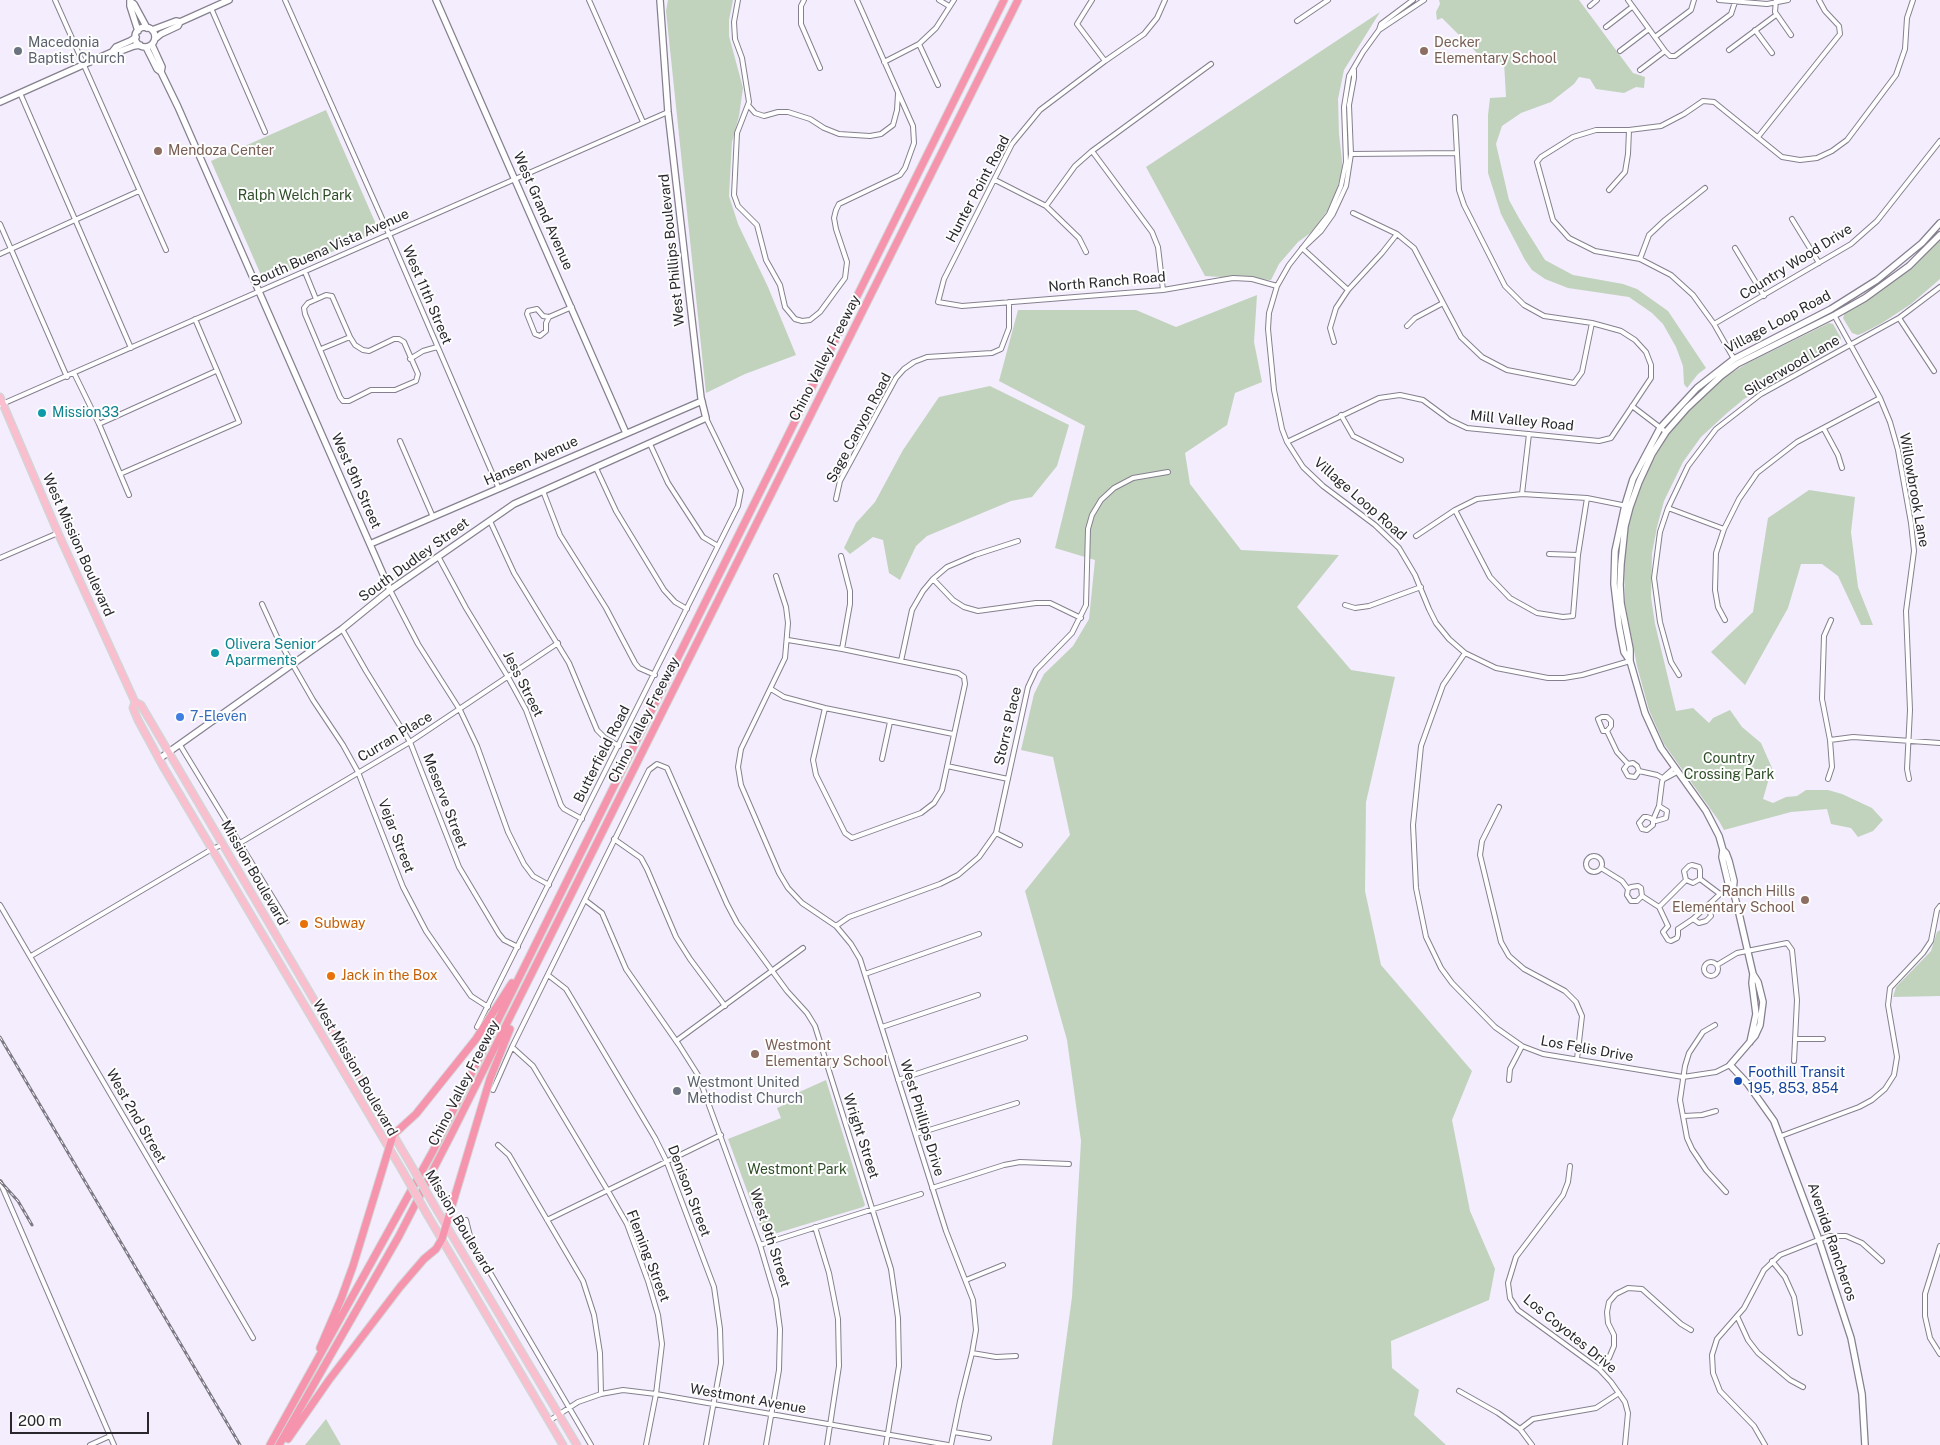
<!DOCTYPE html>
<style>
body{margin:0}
#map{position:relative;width:1940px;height:1445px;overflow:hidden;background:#f3edfd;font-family:"Public Sans",sans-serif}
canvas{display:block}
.scale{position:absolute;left:10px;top:1412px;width:139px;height:22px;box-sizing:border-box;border:2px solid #29272d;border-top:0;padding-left:6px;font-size:15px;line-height:18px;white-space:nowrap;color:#29272d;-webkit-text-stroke:4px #fdfdfd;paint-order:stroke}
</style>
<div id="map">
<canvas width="1940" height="1445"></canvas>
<div class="scale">200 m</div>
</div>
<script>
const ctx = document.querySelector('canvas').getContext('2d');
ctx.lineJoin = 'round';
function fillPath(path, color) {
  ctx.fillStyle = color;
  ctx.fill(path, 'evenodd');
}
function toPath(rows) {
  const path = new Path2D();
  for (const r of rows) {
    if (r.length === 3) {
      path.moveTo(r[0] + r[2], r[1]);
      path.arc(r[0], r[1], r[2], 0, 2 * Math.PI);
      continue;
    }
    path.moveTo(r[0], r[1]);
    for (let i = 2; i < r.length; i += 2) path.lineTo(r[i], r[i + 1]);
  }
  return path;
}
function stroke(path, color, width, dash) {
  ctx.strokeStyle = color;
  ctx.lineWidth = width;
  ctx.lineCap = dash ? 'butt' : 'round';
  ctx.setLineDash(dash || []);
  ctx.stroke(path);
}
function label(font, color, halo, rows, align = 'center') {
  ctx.font = font + ' "Public Sans",sans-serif';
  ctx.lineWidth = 4;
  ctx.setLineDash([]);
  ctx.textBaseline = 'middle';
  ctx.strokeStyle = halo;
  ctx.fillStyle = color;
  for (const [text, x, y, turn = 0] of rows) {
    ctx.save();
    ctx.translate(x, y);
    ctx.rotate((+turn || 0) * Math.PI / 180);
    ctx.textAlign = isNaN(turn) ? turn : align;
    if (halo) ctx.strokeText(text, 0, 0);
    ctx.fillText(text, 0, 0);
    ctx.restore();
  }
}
const green = toPath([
 [668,0,733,0,729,20,729,36,743,88,739,116,732,142,729,196,738,224,768,287,796,355,745,374,706,393,666,11],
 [1439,0,1579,0,1633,73,1645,77,1644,88,1636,87,1624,93,1596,89,1590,79,1579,77,1574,84,1551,102,1521,113,1502,126,1496,144,1509,200,1520,220,1545,260,1573,275,1623,284,1637,289,1668,311,1706,368,1698,374,1687,388,1684,384,1683,366,1676,347,1663,324,1652,313,1629,297,1568,288,1545,279,1532,270,1525,260,1501,214,1488,173,1488,115,1490,98,1506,97,1504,62,1487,63,1442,18,1437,20,1436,12,1440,4],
 [1380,12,1344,70,1338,99,1339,134,1343,169,1336,191,1327,211,1313,231,1298,242,1279,264,1271,280,1205,276,1146,167],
 [326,110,379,231,264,282,211,161],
 [1940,238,1940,279,1911,304,1882,323,1863,333,1858,335,1852,333,1843,318,1845,312,1871,296],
 [1257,295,1254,342,1262,382,1235,393,1227,425,1185,453,1190,484,1241,550,1339,555,1297,607,1351,670,1395,677,1366,802,1365,891,1381,965,1472,1071,1452,1120,1470,1211,1495,1269,1489,1300,1391,1341,1392,1368,1419,1390,1414,1415,1446,1445,1052,1445,1072,1297,1081,1141,1067,1040,1025,891,1070,835,1053,757,1021,750,1034,694,1044,674,1073,646,1089,619,1095,560,1055,548,1085,426,999,381,1018,310,1136,310,1176,327],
 [1829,323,1833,324,1841,338,1839,345,1744,399,1727,413,1701,437,1683,462,1664,501,1657,527,1652,553,1651,597,1655,624,1676,711,1693,708,1709,723,1713,718,1730,710,1742,727,1761,743,1772,768,1763,799,1773,803,1786,797,1797,796,1806,790,1828,790,1842,794,1872,808,1883,820,1873,831,1858,837,1851,828,1831,824,1827,809,1791,812,1724,830,1719,821,1664,744,1649,710,1637,666,1625,603,1624,565,1628,525,1637,495,1652,462,1669,434,1701,397,1722,379,1746,364],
 [990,386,1069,425,1057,466,1032,497,1011,501,927,536,916,546,900,580,889,573,883,540,873,537,850,554,844,548,856,523,875,502,903,450,939,397],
 [1809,490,1855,497,1851,532,1858,587,1873,625,1861,625,1838,576,1822,564,1801,564,1788,608,1745,685,1711,652,1753,612,1768,518],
 [1940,930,1940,996,1893,997,1896,987,1931,951,1937,932],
 [826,1080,865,1205,863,1207,764,1237,728,1139,781,1118,777,1108,788,1103,786,1098],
 [326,1419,341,1445,305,1445]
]);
const street = toPath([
 [55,0,166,250],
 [285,0,389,234,499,489],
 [589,0,643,122],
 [738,0,734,22,735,39,742,58,749,102,737,133,734,195,738,206,757,225,766,260,780,285,785,307,795,319,802,321,810,320,820,312,845,278,847,262,836,229,834,218,836,210,839,204,900,175,905,168,914,143,913,126,857,0],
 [804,0,801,6,801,24,820,68],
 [939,0,949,6],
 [1092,0,1077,24,1105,61],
 [1165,0,1157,18,1144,34,1105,61,1040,110,1012,144,944,279,938,302,962,306,1163,290,1233,278,1252,279,1277,286],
 [1424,0,1379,30,1363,52,1349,76,1344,107,1346,162,1341,186,1329,214,1289,265,1277,286,1269,313,1268,329,1274,390,1282,429,1287,442,1303,467,1323,486,1375,525,1399,548,1415,575,1429,609,1436,623,1449,639,1465,653,1496,668,1548,678,1564,678,1582,675,1630,661],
 [1628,0,1665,51],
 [1719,0,1767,4,1788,0],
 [1776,0,1775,12,1791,35],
 [1590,6,1597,0],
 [211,8,265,132],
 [1297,21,1328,0],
 [1606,27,1632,7],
 [1379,30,1381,24,1413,0],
 [1755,30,1772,53],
 [1655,37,1691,10,1694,0],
 [919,44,938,85],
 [1729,50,1776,15],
 [1620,51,1649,29],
 [884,62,919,44,936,28,954,0],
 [1640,70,1665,51,1670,56,1675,56,1731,14,1735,2],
 [20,93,131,348],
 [748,105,755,113,764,116,778,112,788,112,810,119,824,128,839,134,870,136,881,134,893,125,897,110,898,94],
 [1758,137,1840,34,1839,26,1825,11,1819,0],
 [1092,151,1152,232,1158,247,1163,290],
 [1351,154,1457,153],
 [995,180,1046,206,1079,238,1086,252],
 [1609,190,1625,172,1628,154,1629,130],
 [1046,206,1075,166,1092,151,1211,64],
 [1353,213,1397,234,1414,248,1461,337,1482,357,1507,370,1574,383,1582,372,1592,323],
 [1792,219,1819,263],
 [0,224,67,377],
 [1304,247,1321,231,1333,214,1346,186,1351,154,1349,105,1354,78,1354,70],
 [1302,248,1348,290],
 [1735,248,1764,296],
 [0,254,139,191],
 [1640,259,1649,235,1665,220,1705,188],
 [305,272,316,299],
 [326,295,332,296,350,337,355,345,363,350,369,351,394,339,399,339,404,342,418,374,416,381,395,390,371,390,349,401,343,401,340,397,305,314,304,308,308,303,326,295],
 [1834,315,1880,398,1890,422,1898,450,1911,523,1914,551,1906,611,1910,710,1907,769,1909,779],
 [549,317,546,323,546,331,540,336,535,334,527,314,528,311,537,309,543,316,549,317,572,307],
 [1899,318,1934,371],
 [1714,324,1851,244,1877,221,1940,141],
 [1407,326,1415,318,1443,303],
 [1334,342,1330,328,1336,308,1348,290,1382,253,1397,234],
 [321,349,350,337],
 [410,359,423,351,437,347],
 [1734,359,1714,324,1693,295,1671,275,1640,259,1595,251,1569,238,1553,220,1537,162,1541,157,1573,137,1596,130,1629,130,1661,126,1684,114,1703,101,1714,102,1782,157,1800,160,1817,158,1832,151,1847,140,1896,75,1905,49,1907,18,1913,0],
 [74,373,99,424,129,495],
 [0,405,668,112],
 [1632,406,1666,432],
 [1341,415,1353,436,1401,460],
 [99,424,216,371],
 [1824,429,1838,455,1842,468],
 [400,441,433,517],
 [1287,442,1379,398,1400,395,1423,400,1450,420,1467,428,1599,441,1611,438,1651,378,1651,365,1646,352,1635,340,1621,331,1592,323,1544,316,1524,305,1505,286,1464,205,1459,190,1455,117],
 [650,444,668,483,703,537,718,546],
 [596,468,616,511,664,590,675,602,687,609],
 [120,474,239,422,195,319],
 [543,491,560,535,606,608,635,663,639,668,655,675],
 [1522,494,1529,434],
 [836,499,840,481,896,378,904,369,914,362,927,357,992,353,1001,349,1009,328,1009,302],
 [1668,508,1724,529],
 [1455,510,1490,577,1510,598,1537,613,1563,617,1573,616,1578,555,1587,498],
 [490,521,514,573,569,663,597,730,605,738,619,746],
 [1416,536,1455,510,1477,499,1522,494,1587,498,1627,506],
 [1549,554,1578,555],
 [841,556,850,591,850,604,842,649],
 [0,558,58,533],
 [439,558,466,608,508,677,526,710,561,805,564,809,582,819],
 [776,576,786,607,788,623,785,658,741,749,738,767,741,785,779,873,788,888,802,903,836,926,851,944,860,959,946,1231,973,1300,976,1330,972,1353,960,1401,951,1445],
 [933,579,953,600,964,607,978,611,1036,603,1050,603,1081,618],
 [390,590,418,644,460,710,477,746,508,832,524,864,533,876,549,885],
 [262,604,278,639,313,700,343,745,358,772,403,887,426,931,471,996,488,1007],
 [1345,605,1355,608,1369,606,1421,587],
 [1725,620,1718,607,1715,590,1716,553,1724,529,1739,499,1757,473,1797,442,1880,398],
 [342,629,366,671,410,742,459,867,499,934,504,940,518,947],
 [788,640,842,649,958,673,964,677,965,684,942,790,934,803,921,813,852,838,845,833,816,775,813,760,825,708],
 [1465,653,1443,685,1421,746,1413,825,1416,888,1426,937,1441,968,1452,983,1495,1027,1522,1046,1543,1054,1683,1077,1716,1072,1730,1065],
 [901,661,912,610,923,591,933,579,947,567,975,555,1018,541],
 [1679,675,1671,662,1660,622,1654,578,1660,532,1668,508,1688,466,1716,429,1761,394,1899,318,1940,287],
 [771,689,784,697,825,708,953,734],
 [1607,731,1611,726,1611,721,1607,717,1602,717,1598,719,1603,731,1607,731,1617,752,1628,764,1633,763,1637,766,1639,771],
 [1830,740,1853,737,1940,743],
 [180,745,287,921],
 [882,759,890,722],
 [1628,764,1624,769,1628,776,1635,777,1639,771],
 [947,766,1008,779],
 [1639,771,1657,775,1664,779],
 [1664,779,1677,772],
 [1828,779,1832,767,1830,740,1822,699,1824,636,1831,620],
 [1659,806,1667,811,1666,818,1656,821,1653,820,1650,818,1647,817,1644,817,1639,823,1642,829,1647,830,1653,825,1653,820,1659,806,1662,782,1664,777,1674,768],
 [1499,807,1482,841,1480,855,1501,942,1509,956,1524,969,1565,991,1576,1002,1582,1016,1577,1059],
 [996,833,1020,845],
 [614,839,641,858,647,869,676,937,690,959,725,1006],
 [240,843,410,742,558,643],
 [1594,864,8],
 [1601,868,1622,881,1628,889,1627,895,1631,901,1637,901,1642,896],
 [1700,879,1720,894],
 [1686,880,1684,871,1689,866,1692,865,1699,867,1700,870,1700,879],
 [1686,880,1693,883,1700,879],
 [1628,889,1631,887,1638,886,1641,888,1642,896],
 [1642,896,1659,907,1668,926],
 [585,900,602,913,626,969,679,1045,698,1075,760,1245,776,1299,780,1329,779,1370,766,1445],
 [0,905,253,1338],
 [1659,907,1686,880],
 [1693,919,1699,923,1706,921,1711,916,1708,906],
 [836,926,849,917,940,884,958,875,979,857,996,833,1028,687,1036,670,1072,633,1086,605,1088,529,1092,515,1101,500,1114,488,1133,478,1168,472],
 [1668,926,1663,932,1668,940,1671,941,1677,938,1678,935,1678,929],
 [1678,929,1693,919,1720,894,1733,890],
 [31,956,212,849,222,845],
 [1711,969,7],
 [1717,965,1737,953,1787,943,1792,950,1797,1000,1794,1061],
 [865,974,979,934],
 [548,975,566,989,655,1138,666,1160,714,1287,720,1329,721,1363,706,1445],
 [1715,1025,1703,1032,1689,1053,1685,1066,1680,1100,1687,1138,1692,1149,1706,1170,1726,1192],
 [477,1027,738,506,741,490,706,418],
 [882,1027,978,995],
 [1795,1039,1823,1039],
 [676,1041,803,948],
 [512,1047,533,1066,608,1191,627,1224,648,1281,658,1315,662,1344,656,1394,646,1445],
 [898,1080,1025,1038],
 [1509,1080,1510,1069,1522,1046],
 [493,1090,512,1047,649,770,657,764,667,768,727,904,737,923,787,991,807,1013,815,1026,891,1269,898,1318,899,1366,886,1445],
 [1684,1116,1702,1115,1716,1111],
 [916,1134,1017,1103],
 [1781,1136,1859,1107,1872,1100,1885,1089,1894,1075,1897,1057,1888,1005,1890,988,1923,953,1931,941,1937,910,1940,906],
 [498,1145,509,1155,583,1281,594,1315,600,1353,601,1394],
 [1570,1166,1568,1182,1563,1195,1516,1257,1508,1283,1510,1298,1518,1310,1599,1369,1611,1382,1625,1402,1628,1413,1625,1445],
 [0,1182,114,1445],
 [932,1188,1004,1165,1020,1162,1069,1164],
 [466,1220,471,1240,591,1445],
 [547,1220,721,1135],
 [815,1227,829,1273,838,1319,839,1366,827,1445],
 [760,1245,921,1194],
 [1940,1246,1925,1294,1925,1316,1930,1338,1940,1354],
 [1772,1261,1785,1277,1794,1297,1800,1333],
 [966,1280,1003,1265],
 [1737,1316,1748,1340,1758,1353,1790,1380,1803,1387],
 [972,1353,996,1357,1016,1356],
 [1599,1369,1609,1358,1614,1346,1614,1335,1608,1323,1607,1312,1609,1302,1616,1294,1628,1288,1642,1289,1681,1324,1691,1330],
 [1459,1391,1498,1413,1520,1429,1532,1445],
 [549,1421,578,1402,601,1394,623,1390,656,1394,948,1445],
 [1520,1429,1533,1419,1596,1408,1619,1393],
 [954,1432,989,1438],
 [90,1445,110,1436],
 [1765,1445,1754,1426,1720,1391,1713,1373,1712,1355,1717,1339,1744,1308,1764,1270,1780,1255,1828,1236,1846,1236,1862,1243,1882,1261]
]);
const secondary = toPath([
 [130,0,130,6,138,31],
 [436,0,626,433],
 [131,2,134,4,147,28],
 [145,37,10],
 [152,30,176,21,180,22,229,0],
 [155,39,161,34,178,26,180,22],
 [152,45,162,67,161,72],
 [146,47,157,69,161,72,178,107,390,590],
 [112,52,116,47,130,41,136,37],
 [0,102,112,52,118,52,134,46,140,45],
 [370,544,702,401],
 [1630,661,1630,649,1621,603,1620,585,1621,564,1625,526,1630,507,1639,482,1652,454,1666,432,1687,408,1721,376,1737,364,1835,315,1865,298,1909,266,1940,235],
 [159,759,342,629,390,590,514,504,706,418,701,398,668,112,660,0],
 [1723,850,1722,857,1728,882,1733,890,1738,909,1753,974,1752,983,1756,1014,1750,1042],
 [1733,890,1734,881,1729,861,1726,853,1723,850,1719,836,1706,811,1661,748,1645,713,1630,661,1624,652,1619,626,1614,584,1615,551,1625,505,1633,479,1660,428,1697,388,1734,359,1831,309,1877,280,1922,243,1940,223],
 [1753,974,1758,982,1763,1002,1760,1025,1755,1036,1730,1065,1747,1083,1774,1121,1819,1240,1851,1338,1862,1394,1865,1445]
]);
const primary = toPath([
 [0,397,58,533,135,702,141,705,408,1160],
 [135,702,133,708,138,720,164,768,402,1170],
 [434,1205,577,1445],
 [428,1216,563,1445]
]);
const highway = toPath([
 [320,1348,341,1299,353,1266,393,1135,416,1114,476,1039,512,983],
 [288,1439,329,1380,400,1287,424,1259,436,1249,442,1239,490,1079,510,1029],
 [270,1445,433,1151,1004,0],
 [279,1445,399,1236,453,1131,1018,0]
]);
const rail = toPath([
 [0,1037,240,1445],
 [0,1181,18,1201,32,1225]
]);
const primaryBridge = toPath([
 [408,1160,434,1205],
 [402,1170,428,1216]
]);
const markers = [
 [18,51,5,"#6b7280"],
 [1424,51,5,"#8d6e63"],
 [158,151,5,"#8d6e63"],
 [42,413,5,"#0f9aa8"],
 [215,653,5,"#0f9aa8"],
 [180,717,5,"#3f7fe0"],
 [1805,900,5,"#8d6e63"],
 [304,924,5,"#e8710a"],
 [331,976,5,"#e8710a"],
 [755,1054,5,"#8d6e63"],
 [1738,1081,5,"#1a4fb4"],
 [677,1091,5,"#6b7280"]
];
const worshipNames = [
 ["Macedonia",28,43],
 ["Baptist Church",28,59],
 ["Westmont United",687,1083],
 ["Methodist Church",687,1099]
];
const educationNames = [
 ["Decker",1434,43],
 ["Elementary School",1434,59],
 ["Mendoza Center",168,151],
 ["Ranch Hills",1795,892,"right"],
 ["Elementary School",1795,908,"right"],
 ["Westmont",765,1046],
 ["Elementary School",765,1062]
];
const streetNames = [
 ["Hunter Point Road",978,189,-62],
 ["West Grand Avenue",543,211,66],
 ["South Buena Vista Avenue",330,248,-24],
 ["West Phillips Boulevard",672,250,-96],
 ["Country Wood Drive",1796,262,-32],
 ["North Ranch Road",1107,282,-5],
 ["West 11th Street",427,295,67],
 ["Village Loop Road",1778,322,-28],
 ["Chino Valley Freeway",825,358,-63],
 ["Silverwood Lane",1792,366,-30],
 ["Mill Valley Road",1522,421,6],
 ["Sage Canyon Road",859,428,-62],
 ["Hansen Avenue",531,461,-24],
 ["West 9th Street",356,481,66],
 ["Willowbrook Lane",1914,490,80],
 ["Village Loop Road",1360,499,41],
 ["West Mission Boulevard",78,545,66],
 ["South Dudley Street",414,560,-36],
 ["Jess Street",523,684,63],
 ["Chino Valley Freeway",644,720,-63],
 ["Storrs Place",1008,726,-77],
 ["Curran Place",395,737,-31],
 ["Butterfield Road",602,754,-63],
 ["Meserve Street",445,801,69],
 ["Vejar Street",396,836,69],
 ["Mission Boulevard",254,873,60],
 ["Los Felis Drive",1587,1049,10],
 ["West Mission Boulevard",355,1068,60],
 ["Chino Valley Freeway",464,1083,-63],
 ["West 2nd Street",136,1116,60],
 ["West Phillips Drive",922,1118,73],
 ["Wright Street",861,1136,72],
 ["Denison Street",689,1191,69],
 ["Mission Boulevard",459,1222,59],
 ["West 9th Street",770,1238,72],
 ["Avenida Rancheros",1832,1242,71],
 ["Fleming Street",648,1256,69],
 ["Los Coyotes Drive",1570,1334,39],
 ["Westmont Avenue",748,1399,10]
];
const parkNames = [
 ["Ralph Welch Park",295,196],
 ["Country",1729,759],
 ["Crossing Park",1729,775],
 ["Westmont Park",797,1170]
];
const cultureNames = [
 ["Mission33",52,413],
 ["Olivera Senior",225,645],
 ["Aparments",225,661]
];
const shopNames = [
 ["7-Eleven",190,717]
];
const foodNames = [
 ["Subway",314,924],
 ["Jack in the Box",341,976]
];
const transitNames = [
 ["Foothill Transit",1748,1073],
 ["195, 853, 854",1748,1089]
];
fillPath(green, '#c1d3bd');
stroke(street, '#86808e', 6);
stroke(secondary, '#86808e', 8);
stroke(primary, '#d4d4d5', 9);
stroke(highway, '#d4d4d5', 9);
stroke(street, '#fff', 4);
stroke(secondary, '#fff', 5.5);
stroke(primary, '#fabece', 6);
stroke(highway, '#f693ad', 7);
stroke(rail, '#7d7984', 3);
stroke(rail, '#fdfdfd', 1, [4]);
stroke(primaryBridge, '#d4d4d5', 9, []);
stroke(primaryBridge, '#fabece', 6);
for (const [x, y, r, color] of markers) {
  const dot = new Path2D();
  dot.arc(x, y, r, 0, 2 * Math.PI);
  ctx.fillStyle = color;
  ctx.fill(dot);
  stroke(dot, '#fdfdfd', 2);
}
label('14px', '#5b616d', '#fdfdfd', worshipNames, 'left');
label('14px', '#785e54', '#fdfdfd', educationNames, 'left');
label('14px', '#29272d', '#fdfdfd', streetNames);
label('14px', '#2d4d26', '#fdfdfd', parkNames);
label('14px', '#0d838f', '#fdfdfd', cultureNames, 'left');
label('14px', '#366cbe', '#fdfdfd', shopNames, 'left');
label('14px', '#c56008', '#fdfdfd', foodNames, 'left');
label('14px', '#164399', '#fdfdfd', transitNames, 'left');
</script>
